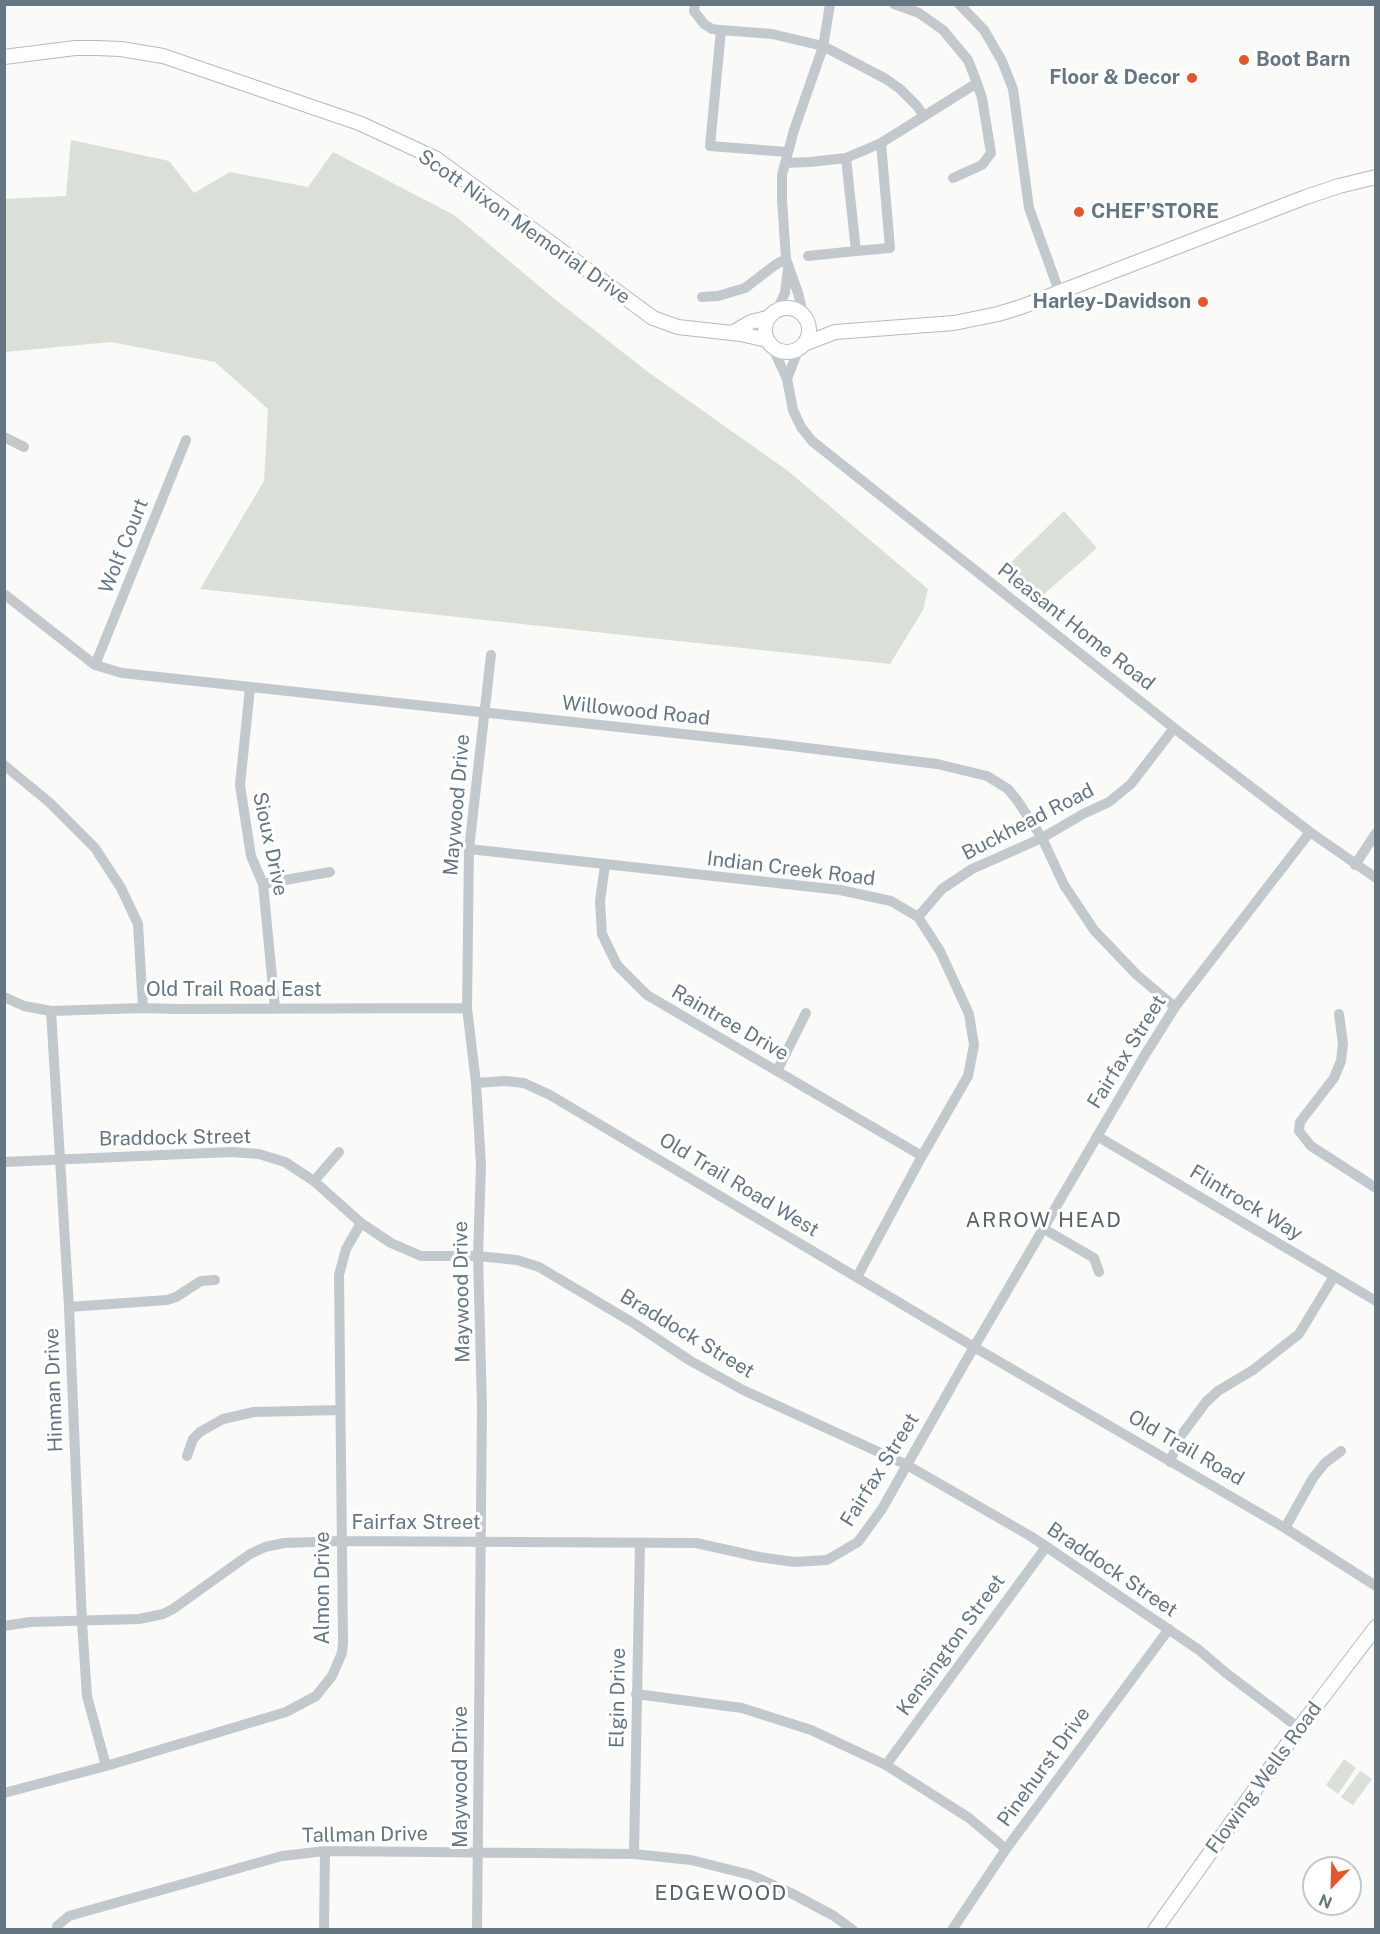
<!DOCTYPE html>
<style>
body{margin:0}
#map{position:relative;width:1380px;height:1934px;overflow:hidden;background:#fafaf8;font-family:"Public Sans",sans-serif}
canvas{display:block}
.frame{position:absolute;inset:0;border:6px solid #657683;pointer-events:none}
.north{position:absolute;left:1302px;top:1856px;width:60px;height:60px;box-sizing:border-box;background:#fff;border:2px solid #c1c8cd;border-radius:50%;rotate:203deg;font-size:16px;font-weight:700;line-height:24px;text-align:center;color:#657683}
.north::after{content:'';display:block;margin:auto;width:21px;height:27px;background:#e4572e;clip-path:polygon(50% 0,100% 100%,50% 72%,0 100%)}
</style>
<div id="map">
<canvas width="1380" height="1934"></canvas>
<div class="frame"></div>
<div class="north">N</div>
</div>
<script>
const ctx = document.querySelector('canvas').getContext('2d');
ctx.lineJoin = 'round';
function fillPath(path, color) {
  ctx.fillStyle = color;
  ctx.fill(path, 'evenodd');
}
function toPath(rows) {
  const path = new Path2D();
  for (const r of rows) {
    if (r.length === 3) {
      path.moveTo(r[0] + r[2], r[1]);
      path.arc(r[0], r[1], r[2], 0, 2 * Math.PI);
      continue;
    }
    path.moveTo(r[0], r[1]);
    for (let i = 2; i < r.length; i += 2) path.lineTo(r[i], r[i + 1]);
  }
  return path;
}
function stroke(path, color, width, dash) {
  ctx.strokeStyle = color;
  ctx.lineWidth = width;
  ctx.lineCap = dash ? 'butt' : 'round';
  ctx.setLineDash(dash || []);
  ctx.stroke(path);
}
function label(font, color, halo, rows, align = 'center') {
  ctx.font = font + ' "Public Sans",sans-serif';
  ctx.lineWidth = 6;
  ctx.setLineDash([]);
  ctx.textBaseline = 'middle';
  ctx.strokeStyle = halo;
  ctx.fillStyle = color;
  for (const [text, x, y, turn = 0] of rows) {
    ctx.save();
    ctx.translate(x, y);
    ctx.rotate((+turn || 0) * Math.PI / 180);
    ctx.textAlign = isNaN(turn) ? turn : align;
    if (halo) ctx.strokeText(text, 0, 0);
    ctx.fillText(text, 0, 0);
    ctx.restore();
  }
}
const green = toPath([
 [71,140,169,161,194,193,230,172,308,187,333,152,454,215,551,296,648,372,788,471,928,589,923,610,890,664,200,589,264,481,268,409,215,362,111,342,5,352,5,199,66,196],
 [1064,511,1097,548,1037,600,1004,569],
 [1344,1759,1356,1768,1338,1794,1326,1785],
 [1360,1771,1372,1779,1353,1805,1341,1797]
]);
const minor = toPath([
 [695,4,694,11,704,24,712,29,721,30],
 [959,4,984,30,1002,61,1013,89,1029,208,1059,291],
 [787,152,710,146,721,30,772,34,823,46,886,79,900,89,917,106,924,116],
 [846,158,881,143],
 [785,163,810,162,846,158,856,251,890,248,881,143,977,83,968,60,943,30,919,13,894,4],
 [953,178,982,165,991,153,982,98,977,83],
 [808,256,856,251],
 [702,297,718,296,745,288,775,265,786,259],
 [778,308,785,293,788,268],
 [803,314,798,293,786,259,782,200,782,175,794,130,823,47,830,4],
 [772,346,787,379,793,410,801,427,812,441,1174,728,1310,832,1376,878],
 [787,379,799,348],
 [4,437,24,447],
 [4,594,95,665,122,673,775,744,937,764,987,776,1008,789,1017,800,1042,838,1064,885,1094,930,1137,975,1175,1007],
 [95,665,186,440],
 [250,688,240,785,251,856,263,884,275,1008],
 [4,765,49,802,95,848,121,888,138,924,143,1008],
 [469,849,840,890,891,901,918,917,940,951,969,1014,974,1045,968,1076,922,1156,857,1277],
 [605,865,600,901,602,934,617,965,647,995,922,1156],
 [1355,865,1376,833],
 [263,884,330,872],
 [918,917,942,889,972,869,1042,838,1083,814,1109,802,1131,784,1174,728],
 [4,997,24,1006,51,1011,143,1008,176,1009,467,1008],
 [51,1011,69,1307,82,1622,87,1696,106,1766],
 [1339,1014,1343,1044,1341,1061,1334,1078,1300,1122,1299,1131,1311,1146,1376,1188],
 [777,1071,806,1013],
 [476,1083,505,1081,524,1083,550,1095,974,1347,1285,1528,1376,1586],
 [1097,1136,1376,1301],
 [4,1162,231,1152,259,1154,285,1162,314,1181,361,1223,391,1243,421,1256,478,1256,517,1260,539,1267,635,1324,689,1360,743,1390,907,1465,1032,1537,1199,1650,1226,1673,1299,1728],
 [314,1181,339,1152],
 [1044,1229,1094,1258,1099,1272],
 [69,1307,167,1300,176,1297,201,1281,215,1280],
 [187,1456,193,1439,200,1432,223,1419,254,1412,340,1410],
 [1170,1462,1180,1437,1206,1402,1218,1391,1253,1370,1299,1334,1333,1278],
 [1285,1528,1313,1478,1325,1463,1341,1451],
 [4,1626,30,1622,139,1619,163,1614,173,1609,250,1554,265,1547,284,1543,342,1541,696,1543,759,1557,794,1562,827,1560,858,1542,882,1509,963,1366,1143,1058,1175,1007,1310,832],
 [636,1694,742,1708,811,1730,886,1765,969,1818,1006,1849],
 [886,1765,1046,1547],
 [4,1793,106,1766,286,1712,316,1696,332,1676,342,1653,343,1642,339,1275,346,1249,361,1223],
 [634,1854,640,1543],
 [57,1930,57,1926,69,1916,282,1856,325,1851,634,1854,691,1860,751,1875,791,1893,834,1916,853,1930],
 [324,1930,325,1851],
 [477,1930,482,1407,478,1256,481,1165,476,1083,467,1008,469,849,491,655],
 [952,1930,1006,1849,1169,1629]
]);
const major = toPath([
 [4,57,75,48,96,48,121,49,163,56,359,123,435,158,653,318,678,327,741,334,767,340],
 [787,330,22],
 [732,333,751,322,767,318],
 [804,344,835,332,954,323,998,314,1021,307,1306,197,1339,186,1376,177],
 [1155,1930,1299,1728,1376,1627]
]);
const markers = [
 [1244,60,6,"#e4572e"],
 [1192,78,6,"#e4572e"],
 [1079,212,6,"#e4572e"],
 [1203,302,6,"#e4572e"]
];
const poiNames = [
 ["Boot Barn",1256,60],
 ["Floor & Decor",1180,78,"right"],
 ["CHEF'STORE",1091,212],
 ["Harley-Davidson",1191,302,"right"]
];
const streetNames = [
 ["Scott Nixon Memorial Drive",524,227,35],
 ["Wolf Court",124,546,-68],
 ["Pleasant Home Road",1076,627,38],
 ["Willowood Road",636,711,6],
 ["Maywood Drive",457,805,-85],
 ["Buckhead Road",1028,822,-27],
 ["Sioux Drive",270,844,78],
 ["Indian Creek Road",791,869,7],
 ["Old Trail Road East",234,990],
 ["Raintree Drive",730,1023,30],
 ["Fairfax Street",1127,1052,-58],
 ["Braddock Street",175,1138,-1],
 ["Old Trail Road West",739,1185,31],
 ["Flintrock Way",1246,1203,31],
 ["Maywood Drive",462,1292,-91],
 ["Braddock Street",687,1334,31],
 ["Hinman Drive",54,1390,-92],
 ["Old Trail Road",1186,1448,30],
 ["Fairfax Street",880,1470,-58],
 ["Fairfax Street",416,1523],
 ["Braddock Street",1112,1570,34],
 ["Almon Drive",323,1588,-90],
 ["Kensington Street",951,1645,-54],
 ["Elgin Drive",618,1698,-89],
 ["Pinehurst Drive",1044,1767,-54],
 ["Maywood Drive",461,1777,-90],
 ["Flowing Wells Road",1264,1778,-54],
 ["Tallman Drive",365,1835,-1]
];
const neighbourhoodNames = [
 ["ARROW HEAD",1044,1221],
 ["EDGEWOOD",721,1894]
];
fillPath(green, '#dadfd7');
stroke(major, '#b5babe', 16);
stroke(minor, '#c3c8cc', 10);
stroke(major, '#fff', 14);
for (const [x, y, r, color] of markers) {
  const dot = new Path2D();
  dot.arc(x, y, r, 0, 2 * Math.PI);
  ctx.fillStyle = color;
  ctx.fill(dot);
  stroke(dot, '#fff', 2);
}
label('bold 20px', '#657683', '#fff', poiNames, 'left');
label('20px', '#657683', '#fff', streetNames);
ctx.letterSpacing = '1.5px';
label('21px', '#57646e', '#fff', neighbourhoodNames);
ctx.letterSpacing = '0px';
</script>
